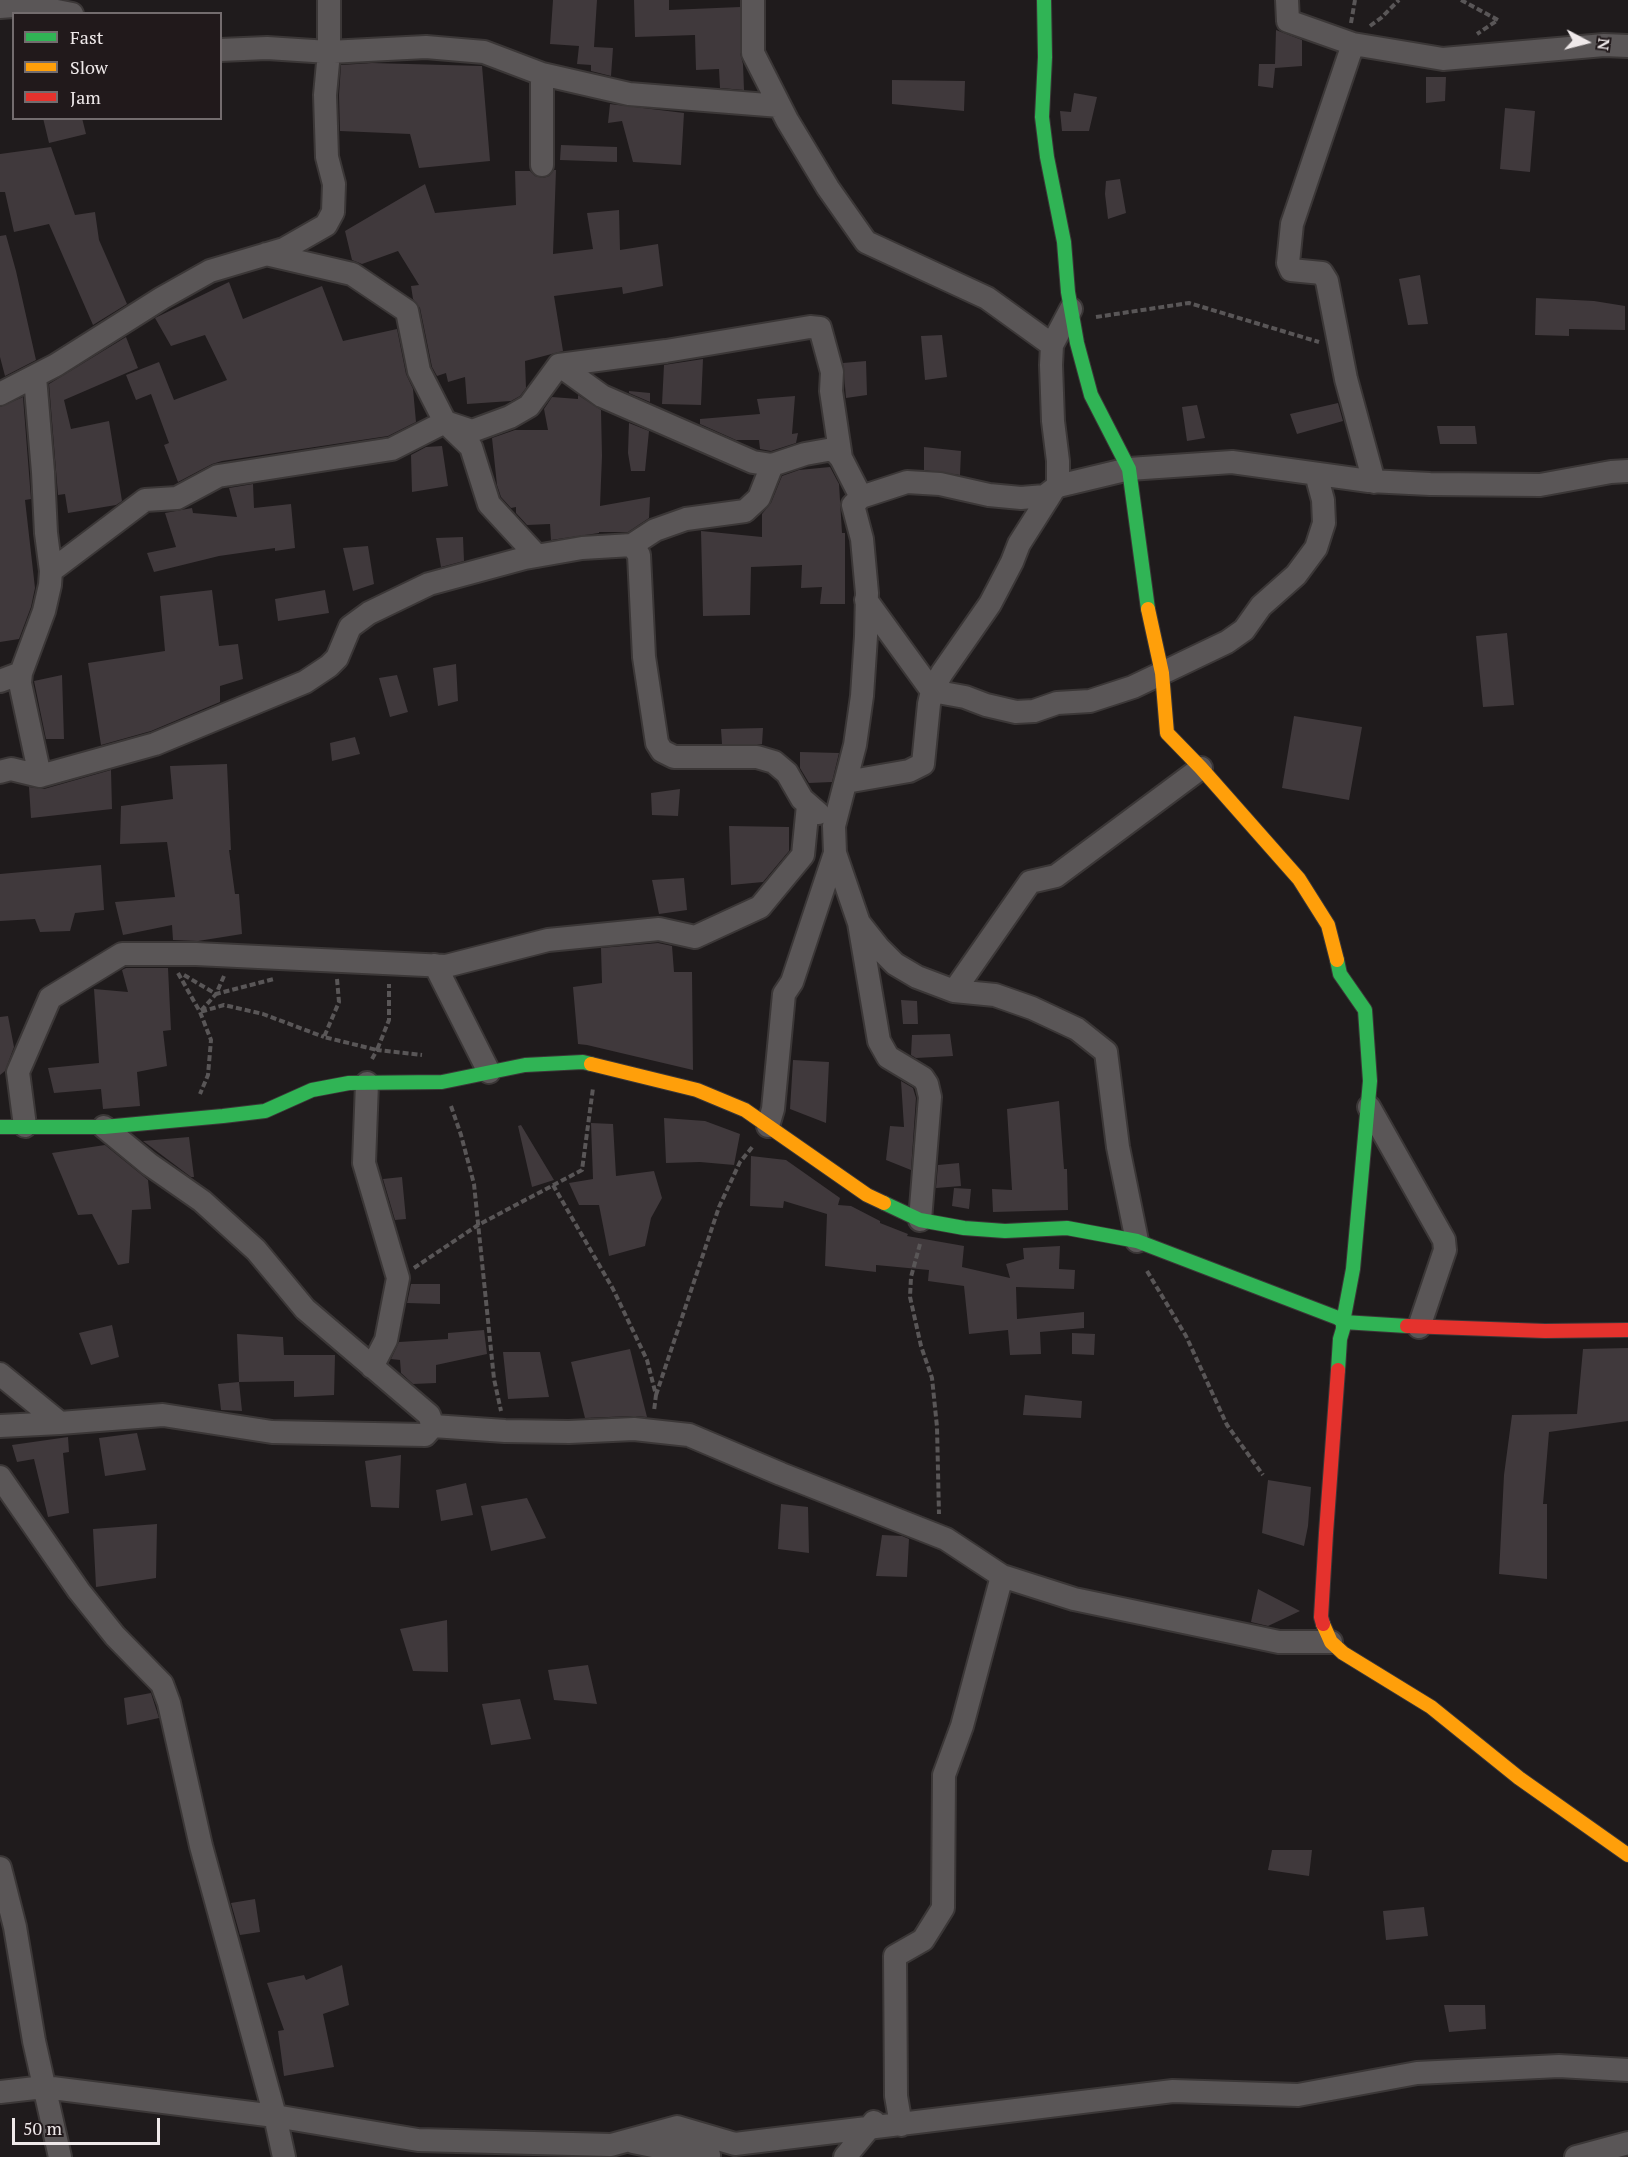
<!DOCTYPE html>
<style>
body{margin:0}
#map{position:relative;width:1628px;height:2157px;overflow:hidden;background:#1f1b1c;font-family:"PT Serif",serif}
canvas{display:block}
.legend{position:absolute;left:12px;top:12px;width:210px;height:108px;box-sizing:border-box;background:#21191b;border:2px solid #736c6e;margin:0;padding:8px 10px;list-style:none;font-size:18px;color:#efe9ea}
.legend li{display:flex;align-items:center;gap:12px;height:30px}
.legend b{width:30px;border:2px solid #736c6e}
.north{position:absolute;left:1556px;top:12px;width:60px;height:60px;-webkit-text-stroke:4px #21191b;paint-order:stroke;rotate:97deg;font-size:16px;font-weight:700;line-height:24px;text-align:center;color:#efe9ea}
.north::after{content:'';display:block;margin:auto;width:21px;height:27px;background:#efe9ea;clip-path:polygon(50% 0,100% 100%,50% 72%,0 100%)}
.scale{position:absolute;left:12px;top:2118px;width:148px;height:27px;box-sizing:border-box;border:3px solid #efe9ea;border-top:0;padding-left:8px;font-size:18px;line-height:21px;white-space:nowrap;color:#efe9ea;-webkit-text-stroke:4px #21191b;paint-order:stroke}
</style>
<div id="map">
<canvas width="1628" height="2157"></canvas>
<ul class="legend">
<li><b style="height:8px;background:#30b455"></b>Fast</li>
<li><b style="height:8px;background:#ff9f0a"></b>Slow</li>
<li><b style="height:8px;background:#e5322d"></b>Jam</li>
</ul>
<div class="north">N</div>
<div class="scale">50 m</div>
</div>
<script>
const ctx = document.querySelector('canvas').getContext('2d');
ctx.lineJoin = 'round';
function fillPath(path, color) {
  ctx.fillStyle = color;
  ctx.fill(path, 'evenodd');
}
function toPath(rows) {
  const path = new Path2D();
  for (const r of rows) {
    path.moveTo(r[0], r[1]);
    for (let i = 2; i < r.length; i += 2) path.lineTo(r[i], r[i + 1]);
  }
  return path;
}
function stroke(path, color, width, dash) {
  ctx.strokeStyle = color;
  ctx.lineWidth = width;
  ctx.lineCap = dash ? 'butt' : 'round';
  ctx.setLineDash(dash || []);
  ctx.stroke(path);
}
const building = toPath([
 [553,0,597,0,594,47,613,48,611,76,591,71,591,65,577,64,579,46,550,44],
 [634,0,669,0,669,10,740,7,740,53,743,64,744,90,720,88,719,69,696,70,695,35,635,37],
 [1276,30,1302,40,1302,66,1275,68,1273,88,1258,86,1259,64,1275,64],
 [372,63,482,66,490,161,419,168,410,134,340,131,339,95,341,65],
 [1426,77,1446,77,1445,101,1426,103],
 [892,80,965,81,964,111,892,104],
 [1074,93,1097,97,1089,131,1062,131,1060,111,1071,112],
 [610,104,684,113,681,165,633,162,622,121,608,123],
 [1505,108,1535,111,1530,172,1500,169],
 [43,118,82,118,86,134,49,143],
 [561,145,617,147,617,162,560,160],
 [51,147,75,215,95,212,99,240,127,304,93,325,49,224,14,232,5,192,0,192,0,154],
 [554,170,556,170,553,254,593,249,587,213,619,210,620,250,658,244,663,286,623,294,622,287,554,296,563,351,525,361,526,388,520,396,511,401,467,404,465,377,448,382,446,373,437,376,432,367,420,308,413,299,411,286,419,285,398,251,362,264,352,260,345,231,425,184,435,213,516,205,515,171,530,171,535,176,543,178,549,176],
 [1120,179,1126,213,1108,219,1105,194,1106,181],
 [6,235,16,271,36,360,5,376,0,357,0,236],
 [1420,275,1428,324,1408,325,1399,279],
 [229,282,243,319,322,286,343,341,397,329,406,374,413,389,416,422,388,436,222,461,212,464,178,482,164,445,169,443,151,394,136,400,126,375,159,362,174,400,227,380,205,335,171,346,155,318],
 [1536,298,1594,301,1625,306,1625,330,1569,329,1569,336,1535,335],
 [942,335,947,377,925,380,921,336],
 [126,337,138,368,64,400,71,429,109,421,122,501,116,505,68,513,65,494,58,495,49,384],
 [703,359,701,405,662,404,664,365],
 [866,361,867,395,846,398,843,363],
 [629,391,650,393,650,402,629,393],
 [578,395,601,410,602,456,600,506,650,497,649,518,628,532,599,532,599,533,551,540,550,524,527,525,516,513,516,507,511,508,501,497,497,485,492,438,515,430,548,430,544,409,552,397,578,399],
 [795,396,792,434,798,433,796,443,771,451,760,449,759,440,736,440,700,424,700,419,760,414,757,399],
 [23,397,31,499,25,500,35,588,31,607,19,639,0,642,0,407],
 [1338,403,1343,421,1297,434,1290,414],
 [1197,405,1205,438,1187,441,1182,407],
 [629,423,649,431,645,471,631,471,628,453],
 [1437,426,1475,426,1477,444,1440,444],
 [442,446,448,486,412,492,411,455,426,447],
 [924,447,961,451,960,475,924,470],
 [830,467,839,484,842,533,845,533,845,604,820,604,822,587,801,588,802,565,751,567,750,615,703,616,701,531,762,537,762,514,771,503,782,476,799,470],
 [253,484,254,508,291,504,295,548,275,551,275,548,219,556,154,572,147,553,176,547,165,513,192,508,193,513,237,517,229,488],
 [463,537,464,561,441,567,436,538],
 [368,546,374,584,353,591,343,548],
 [212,590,219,646,238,644,243,679,220,686,220,702,151,731,101,745,88,663,165,651,160,596],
 [325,590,329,613,278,621,275,599],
 [1507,633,1514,705,1483,707,1476,636],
 [456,664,458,701,438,706,433,668],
 [62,675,64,739,46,739,34,681],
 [397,675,408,712,390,717,379,678],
 [1294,716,1362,727,1349,800,1282,788],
 [763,728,762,744,722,744,721,729],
 [355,737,360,754,332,761,330,743],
 [800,752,839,753,832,782,809,783,800,768],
 [227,764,231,850,229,850,235,894,239,894,242,934,198,941,173,940,172,925,123,935,115,902,175,897,167,842,120,844,121,806,173,799,170,766],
 [111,770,112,809,31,818,29,787,44,789],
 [680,789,678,816,652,815,651,793],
 [729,826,789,827,789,851,763,882,731,885],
 [101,865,104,910,75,913,70,931,40,932,35,919,0,921,0,874],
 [684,878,687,910,659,914,652,880],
 [658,943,672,946,674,972,692,972,693,1070,587,1045,578,1044,573,987,602,983,601,948],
 [126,968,168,968,171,1030,163,1031,167,1066,137,1072,140,1106,103,1109,101,1089,54,1093,48,1068,99,1063,94,989,128,992,122,970],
 [901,1000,917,1001,918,1024,903,1024],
 [8,1016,14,1047,5,1071,0,1075,0,1017],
 [950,1034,953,1056,916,1058,911,1055,912,1035],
 [793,1060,829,1062,826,1123,790,1109],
 [901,1081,913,1088,916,1098,911,1170,886,1160,890,1126,904,1127],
 [1059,1101,1064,1169,1067,1169,1068,1210,993,1212,992,1189,1012,1190,1007,1109],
 [664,1118,705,1121,740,1134,734,1165,700,1162,666,1163],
 [591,1123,613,1124,616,1176,654,1171,662,1198,651,1218,645,1246,609,1256,599,1205,579,1205,569,1183,593,1179],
 [521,1125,554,1180,532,1187,518,1126],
 [189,1137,194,1177,191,1177,143,1141],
 [105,1145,148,1180,151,1209,132,1210,129,1263,118,1265,92,1214,78,1215,52,1153],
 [751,1156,786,1160,840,1198,838,1205,851,1206,880,1221,880,1223,908,1234,907,1236,964,1246,962,1267,1010,1278,1006,1264,1024,1259,1023,1248,1060,1246,1059,1269,1075,1270,1074,1289,1016,1287,1017,1319,1084,1312,1084,1328,1040,1332,1041,1354,1010,1355,1008,1330,969,1334,964,1286,928,1281,929,1270,876,1265,876,1272,825,1266,827,1214,784,1201,783,1208,750,1206],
 [959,1163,961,1186,936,1188,938,1165],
 [402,1177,406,1219,395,1220,383,1179],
 [954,1188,971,1189,969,1209,952,1206],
 [411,1284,440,1284,440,1304,407,1303],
 [112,1325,119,1357,91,1365,79,1333],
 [484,1330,487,1354,436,1365,436,1383,413,1384,401,1373,400,1360,391,1359,399,1342,448,1339,448,1333],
 [1072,1333,1095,1334,1094,1355,1072,1354],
 [237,1334,283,1337,284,1355,335,1355,334,1395,294,1397,294,1381,239,1382],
 [1628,1348,1628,1421,1549,1432,1543,1504,1547,1504,1547,1579,1499,1574,1504,1475,1512,1415,1577,1414,1583,1349],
 [630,1349,647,1417,633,1416,585,1418,571,1362],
 [503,1352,540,1352,549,1397,508,1399],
 [239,1382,242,1411,221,1410,218,1384],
 [1025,1395,1082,1401,1081,1418,1023,1415],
 [137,1433,146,1470,105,1476,99,1438],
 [68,1437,69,1452,63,1453,69,1513,48,1517,34,1459,17,1462,12,1445],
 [401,1455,399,1508,371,1507,365,1461],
 [1268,1480,1311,1487,1308,1526,1304,1546,1262,1533],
 [466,1483,473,1515,441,1521,436,1490],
 [527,1498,546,1538,491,1551,481,1506],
 [781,1504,808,1507,809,1553,778,1549],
 [157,1524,156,1578,96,1587,93,1529],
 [882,1535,902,1536,909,1539,907,1577,876,1576],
 [1258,1589,1300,1611,1268,1626,1251,1622],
 [447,1620,448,1672,413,1671,400,1629],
 [588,1665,597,1704,554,1700,548,1670],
 [151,1693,159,1718,127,1725,124,1698],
 [520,1699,531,1739,491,1745,482,1704],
 [1272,1850,1312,1850,1309,1876,1268,1870],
 [255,1899,260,1932,240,1935,231,1903],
 [1424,1907,1428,1936,1386,1940,1383,1911],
 [342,1965,349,2005,323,2014,334,2067,284,2076,278,2031,284,2030,267,1983,304,1975,306,1980],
 [1444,2005,1485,2005,1486,2029,1449,2032]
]);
const path = toPath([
 [1461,0,1498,20,1477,34],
 [1351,23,1355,0],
 [1370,26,1381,18,1399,0],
 [1096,317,1189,303,1319,342],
 [178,973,200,1012,211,1040,208,1075,200,1094],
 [184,975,216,994,274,979],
 [224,976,216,994,200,1012,224,1005,263,1014,324,1037],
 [337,979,339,1002,324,1037,377,1050,389,1020,389,984],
 [372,1059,377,1050,422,1055],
 [451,1106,461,1135,474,1184,494,1379,501,1411],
 [553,1185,613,1289,647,1360,656,1395,654,1411],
 [920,1244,911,1277,910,1297,921,1346,932,1378,937,1427,939,1514],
 [414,1268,478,1225,582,1170,593,1088],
 [1147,1271,1186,1336,1227,1425,1263,1475],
 [656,1395,719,1207,740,1162,754,1145]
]);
const street = toPath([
 [753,0,753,53,787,120,828,188,866,242,987,298,1052,345],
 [1287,0,1288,21,1353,44,1292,224,1288,263,1291,270,1322,273,1327,281,1346,379,1374,482],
 [0,7,26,5,72,14],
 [1353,44,1443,59,1604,45,1628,46],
 [220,50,267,48,329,52,426,47,484,52,542,74,629,94,780,106],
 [542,74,542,165],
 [266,254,352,274,407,311,419,371,445,422,472,431,510,417,529,406,559,365,602,396,753,462,772,465,805,454,833,449,841,458,861,497],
 [1071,309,1052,345,1051,365,1053,421,1058,461,1058,486,1129,469,1232,462,1369,481,1430,484,1540,485,1611,472,1628,471],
 [559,365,666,351,810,327,820,328,832,372,831,391,841,458],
 [35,377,43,472,46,533,51,571,50,585,44,611,21,673,20,683,40,776],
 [0,394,56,365,162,298,210,271,284,249,326,225,333,212,334,184,327,157,325,95,329,52,329,0],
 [632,545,639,555,644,657,657,743,662,751,674,757,757,757,774,762,787,773,802,799,818,813],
 [51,571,145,500,177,498,218,476,392,449,445,422,471,447,489,504,537,556],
 [866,600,932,691,965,697,986,705,1016,712,1034,711,1057,703,1090,701,1133,687,1227,642,1244,630,1261,606,1296,575,1316,548,1324,523,1323,500,1316,474],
 [0,681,21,673],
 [0,772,11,769,40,776,155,744,305,682,329,666,337,658,350,627,369,613,429,584,525,558,582,548,632,545,655,530,686,519,745,511,759,498,772,465],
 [846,782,909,771,923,764,929,704,932,691,942,673,990,604,1012,562,1019,544,1052,492],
 [860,924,879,948,895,964,917,977,954,991,995,995,1032,1008,1077,1029,1106,1052,1118,1147,1137,1241],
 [435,965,489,1072],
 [954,991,1030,882,1056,876,1201,768],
 [367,1083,364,1163,398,1278,386,1340,372,1367],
 [1369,1107,1444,1240,1445,1250,1419,1327],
 [25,1126,18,1072,50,998,122,954,196,954,446,966,548,940,659,929,695,937,760,907,803,855,808,805],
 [768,1126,773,1109,784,994,792,982,835,853],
 [104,1127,149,1164,202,1201,256,1250,305,1309,429,1415,433,1426],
 [920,1220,930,1097,927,1084,923,1078,888,1057,879,1041,859,923,835,853,834,826,855,745,862,696,866,636,867,593,862,539,853,505,861,497,907,482,940,484,989,495,1021,498,1045,496,1058,486],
 [0,1374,60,1423,163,1415,272,1432,425,1435,433,1426],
 [0,1426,60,1423],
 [433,1426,505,1431,569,1432,634,1429,689,1435,781,1474,946,1539,1002,1576,1074,1599,1279,1642,1331,1642],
 [0,1477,79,1591,115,1636,162,1684,169,1703,201,1846,275,2116,284,2157],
 [0,1868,15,1927,34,2041,60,2157],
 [0,2092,44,2087,275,2116,418,2140,611,2145,677,2127,735,2144,1173,2091,1298,2095,1417,2073,1559,2066,1628,2070],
 [901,2125,896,2096,895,1956,923,1940,943,1908,944,1775,962,1726,1002,1576],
 [633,2142,668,2149,693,2146,709,2155],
 [845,2157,874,2122],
 [1576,2157,1628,2143]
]);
const fast = toPath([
 [1044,0,1045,57,1042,117,1047,157,1064,242,1068,292,1077,343,1091,395,1129,469,1148,609],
 [1337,960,1340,974,1365,1010,1370,1081,1353,1269,1343,1322,1407,1326],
 [0,1127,104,1127,223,1116,265,1111,312,1090,349,1083,442,1082,525,1065,583,1062,591,1064],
 [884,1203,920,1220,964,1228,1005,1231,1067,1228,1137,1241,1338,1318,1343,1322,1343,1329,1340,1339,1338,1370]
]);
const slow = toPath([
 [1148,609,1162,673,1167,733,1201,768,1299,879,1328,925,1337,960],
 [591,1064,697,1090,745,1110,867,1195,884,1203],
 [1323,1624,1331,1642,1343,1653,1431,1707,1519,1778,1628,1855]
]);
const jam = toPath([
 [1407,1326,1545,1331,1628,1330],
 [1323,1624,1321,1617,1326,1533,1338,1370]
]);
fillPath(building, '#40393c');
stroke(street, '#3b3737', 26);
stroke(fast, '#3b3737', 16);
stroke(slow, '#3b3737', 16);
stroke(jam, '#3b3737', 16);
stroke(path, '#595657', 4, [6, 3]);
stroke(street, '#5a5657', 22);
stroke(fast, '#30b455', 14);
stroke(slow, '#ff9f0a', 14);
stroke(jam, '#e5322d', 14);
</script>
